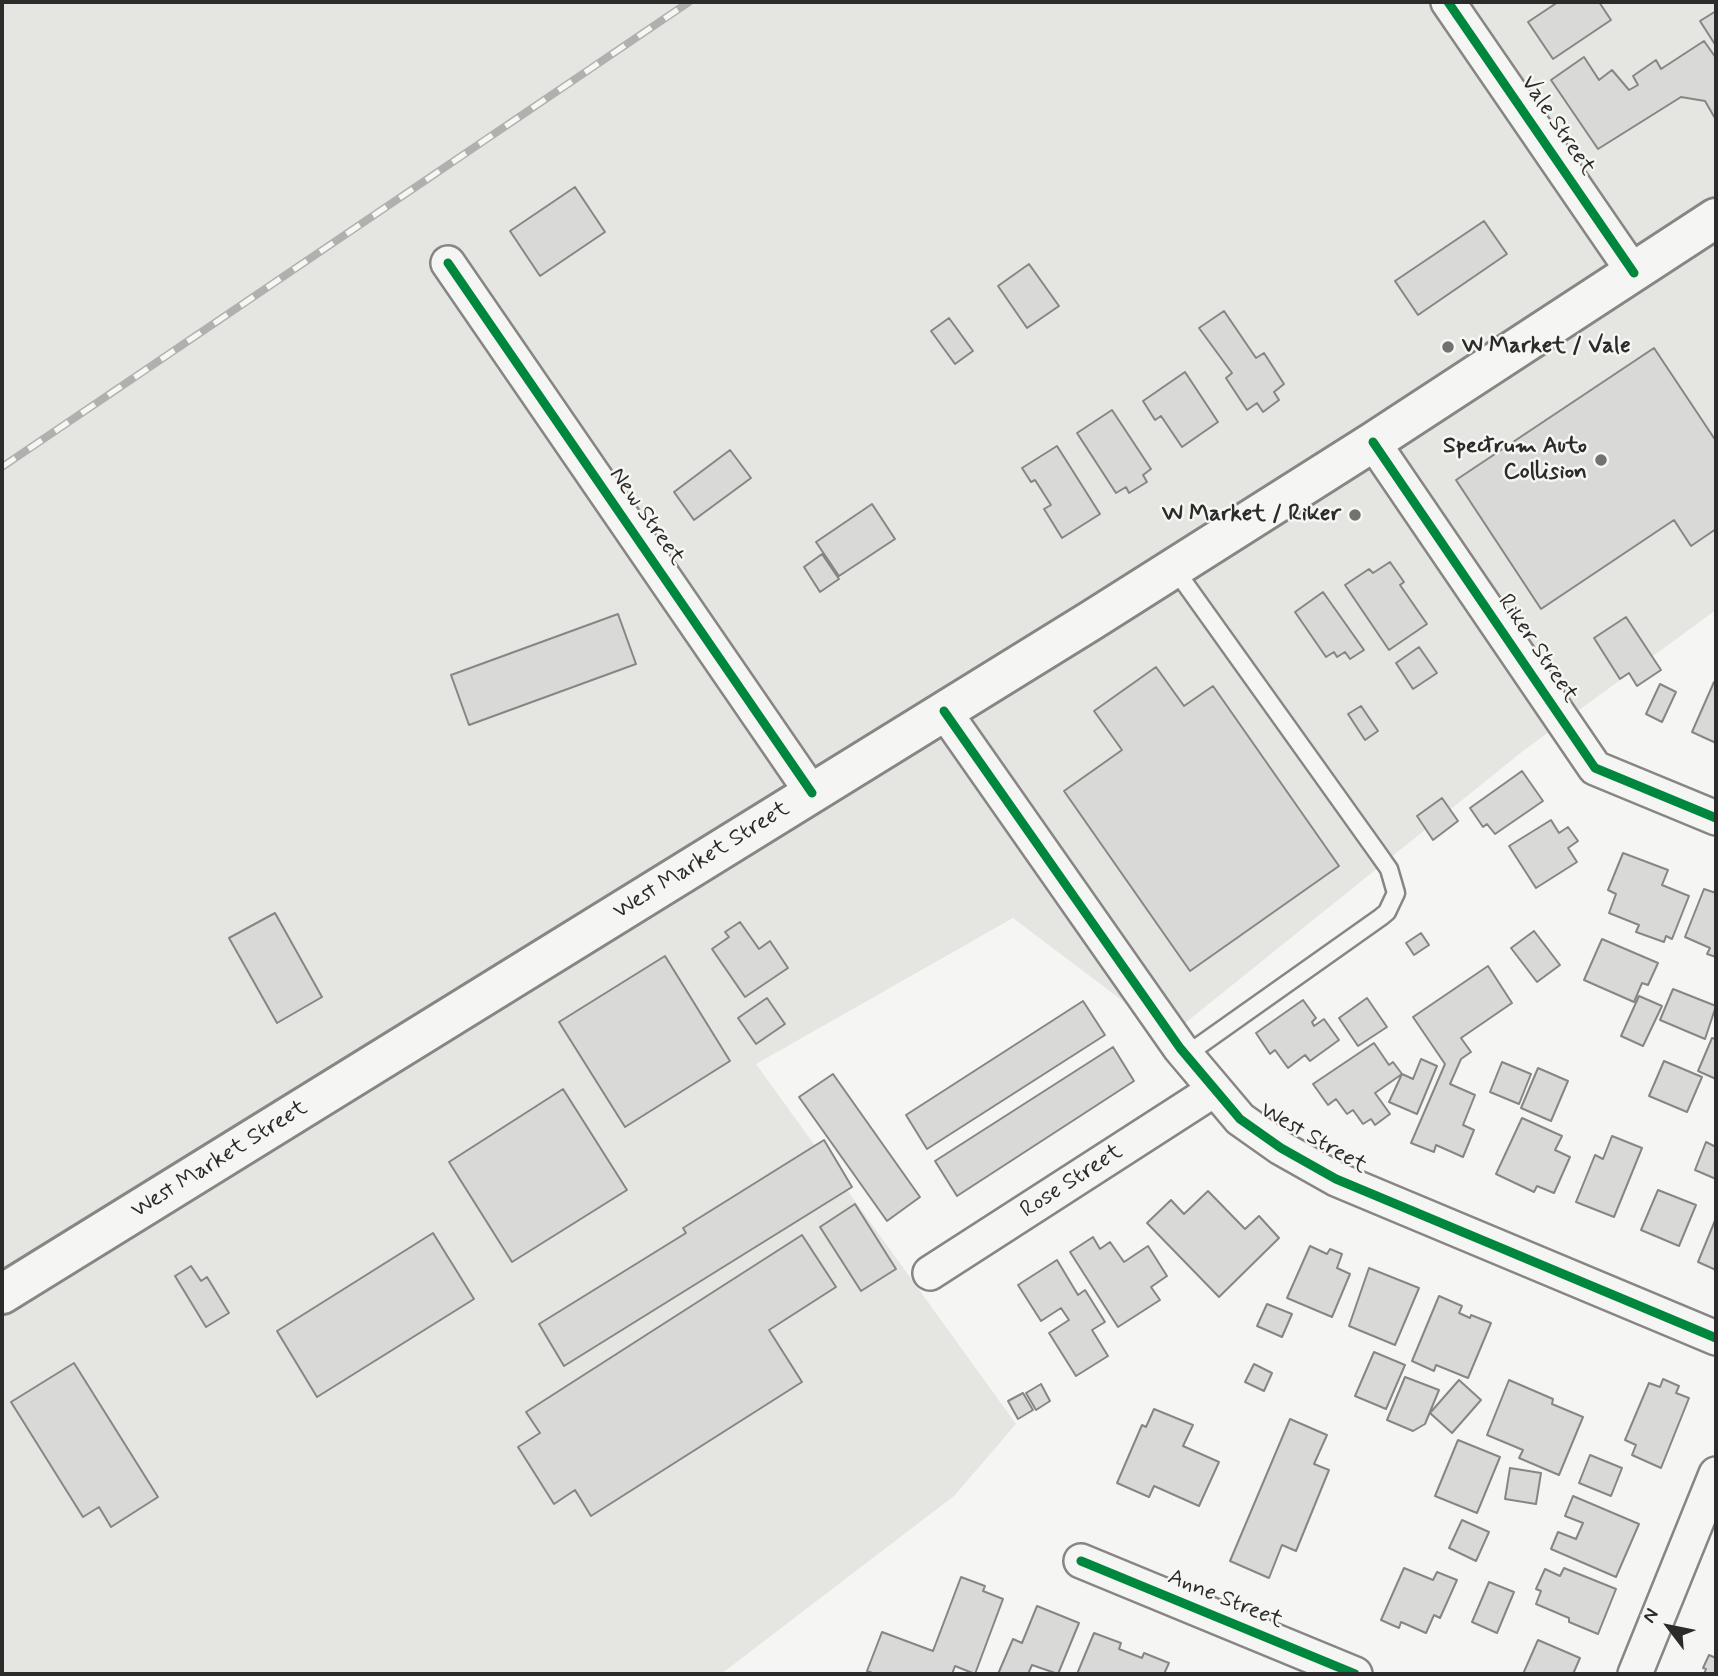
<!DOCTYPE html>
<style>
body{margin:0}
#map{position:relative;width:1718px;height:1676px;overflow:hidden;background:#f5f5f3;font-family:Mynerve,sans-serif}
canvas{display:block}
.frame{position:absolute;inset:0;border:4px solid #2b2b2b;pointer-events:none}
.north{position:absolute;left:1634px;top:1592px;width:70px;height:70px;-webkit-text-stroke:5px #f6f6f2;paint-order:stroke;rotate:302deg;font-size:19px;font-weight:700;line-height:28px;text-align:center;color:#2b2b2b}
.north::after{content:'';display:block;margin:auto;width:24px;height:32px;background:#2b2b2b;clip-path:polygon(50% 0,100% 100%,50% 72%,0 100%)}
</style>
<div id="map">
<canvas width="1718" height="1676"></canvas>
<div class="frame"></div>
<div class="north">N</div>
</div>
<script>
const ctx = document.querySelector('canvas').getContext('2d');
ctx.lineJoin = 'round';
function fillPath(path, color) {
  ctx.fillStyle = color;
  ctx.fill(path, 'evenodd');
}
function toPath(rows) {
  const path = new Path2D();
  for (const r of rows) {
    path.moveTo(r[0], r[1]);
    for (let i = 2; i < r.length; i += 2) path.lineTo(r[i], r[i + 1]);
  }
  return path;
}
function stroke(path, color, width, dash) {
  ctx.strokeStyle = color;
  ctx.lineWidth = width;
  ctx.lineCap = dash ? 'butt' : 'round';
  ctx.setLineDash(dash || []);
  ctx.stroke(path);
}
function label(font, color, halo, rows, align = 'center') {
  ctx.font = font + ' Mynerve,sans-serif';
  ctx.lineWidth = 5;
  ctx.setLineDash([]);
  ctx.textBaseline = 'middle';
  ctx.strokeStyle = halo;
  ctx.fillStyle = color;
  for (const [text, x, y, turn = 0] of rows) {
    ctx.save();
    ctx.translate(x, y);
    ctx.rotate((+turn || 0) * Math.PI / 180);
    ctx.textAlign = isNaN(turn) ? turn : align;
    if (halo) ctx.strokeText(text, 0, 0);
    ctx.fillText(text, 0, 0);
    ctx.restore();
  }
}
const built = toPath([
 [2,2,1716,2,1716,610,1523,751,1169,1036,1013,918,756,1064,1016,1424,954,1496,721,1674,2,1674]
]);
const building = toPath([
 [1558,2,1599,2,1611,20,1553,59,1528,22,1558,2],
 [1716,11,1716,46,1700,21,1716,11],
 [1704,41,1716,58,1716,120,1705,101,1681,97,1598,149,1551,80,1584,57,1599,80,1612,70,1629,90,1638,85,1633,76,1656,60,1661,69,1704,41],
 [575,187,605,232,540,276,510,231,575,187],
 [1484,221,1507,254,1418,315,1395,281,1484,221],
 [1029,264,1059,306,1027,328,998,286,1029,264],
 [1224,311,1256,358,1264,353,1284,384,1274,392,1279,400,1263,412,1257,403,1247,410,1226,378,1232,373,1199,328,1224,311],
 [949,318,973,351,955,364,931,331,949,318],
 [1654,348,1716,441,1716,529,1691,546,1674,520,1541,609,1456,480,1654,348],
 [1185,372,1218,422,1182,447,1161,416,1155,420,1143,401,1185,372],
 [1112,410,1151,469,1143,475,1147,482,1129,493,1126,487,1116,493,1077,433,1112,410],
 [1057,446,1100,514,1062,538,1044,509,1051,505,1035,480,1031,482,1022,468,1057,446],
 [730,450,751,478,694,520,674,492,730,450],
 [872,504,895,539,839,576,816,542,872,504],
 [822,554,839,579,820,592,804,567,822,554],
 [1390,562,1404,582,1400,585,1427,624,1389,650,1345,585,1369,569,1373,573,1390,562],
 [1323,592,1364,650,1350,659,1345,652,1337,657,1334,652,1326,657,1295,612,1323,592],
 [618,614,636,664,469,725,451,675,618,614],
 [1626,617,1661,670,1637,686,1629,673,1620,679,1594,638,1626,617],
 [1419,647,1437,673,1413,689,1396,663,1419,647],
 [1156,667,1184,706,1213,686,1339,866,1190,971,1064,791,1122,750,1094,711,1156,667],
 [1714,682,1716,683,1716,743,1692,732,1714,682],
 [1660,684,1676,692,1662,722,1646,714,1660,684],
 [1361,706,1378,731,1365,740,1348,714,1361,706],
 [1522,771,1543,801,1495,834,1487,824,1483,827,1470,808,1522,771],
 [1442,798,1458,821,1433,840,1417,816,1442,798],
 [1551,820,1559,833,1568,827,1578,841,1568,848,1577,862,1536,888,1509,846,1551,820],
 [1623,853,1668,870,1662,885,1689,896,1672,939,1666,936,1664,942,1636,932,1639,925,1609,913,1616,894,1608,890,1623,853],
 [1704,889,1716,893,1716,957,1707,954,1710,948,1685,937,1704,889],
 [275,913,322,997,277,1023,229,938,275,913],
 [740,922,759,949,770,941,788,968,745,997,712,949,729,937,725,932,740,922],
 [1534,931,1560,965,1537,982,1511,948,1534,931],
 [1421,933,1429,945,1414,955,1406,943,1421,933],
 [1602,939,1658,963,1648,985,1642,983,1634,1002,1584,980,1602,939],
 [665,956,730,1061,625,1127,559,1022,665,956],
 [1488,966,1512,1003,1461,1038,1471,1052,1461,1059,1450,1084,1475,1095,1463,1125,1474,1130,1463,1157,1436,1145,1434,1152,1411,1143,1445,1064,1413,1017,1488,966],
 [1673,989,1716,1006,1705,1039,1660,1020,1673,989],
 [1639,996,1662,1006,1643,1046,1621,1036,1639,996],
 [767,998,785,1024,756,1044,738,1018,767,998],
 [1367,998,1387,1027,1358,1046,1339,1018,1367,998],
 [1303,1000,1316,1018,1312,1022,1314,1026,1324,1019,1339,1040,1310,1061,1305,1055,1288,1068,1275,1050,1270,1054,1256,1033,1303,1000],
 [1083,1001,1105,1035,927,1149,906,1115,1083,1001],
 [1712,1038,1716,1039,1716,1079,1698,1071,1712,1038],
 [1374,1043,1389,1065,1393,1062,1402,1074,1375,1093,1390,1114,1375,1125,1371,1119,1363,1124,1353,1110,1347,1114,1336,1099,1328,1105,1313,1084,1374,1043],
 [1113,1047,1134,1081,957,1196,935,1161,1113,1047],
 [1421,1059,1437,1066,1417,1114,1389,1102,1402,1074,1413,1079,1421,1059],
 [1664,1061,1702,1077,1687,1112,1649,1096,1664,1061],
 [1502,1062,1531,1074,1519,1104,1490,1092,1502,1062],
 [1538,1068,1568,1081,1551,1121,1521,1108,1538,1068],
 [833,1074,920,1197,887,1221,799,1097,833,1074],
 [563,1089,627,1190,512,1262,449,1162,563,1089],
 [1522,1118,1562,1136,1555,1150,1570,1157,1554,1193,1537,1186,1534,1192,1496,1174,1522,1118],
 [1612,1136,1642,1148,1614,1217,1576,1202,1595,1155,1603,1159,1612,1136],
 [824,1140,852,1187,564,1366,539,1324,686,1233,683,1228,824,1140],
 [1706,1142,1716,1147,1716,1179,1695,1170,1706,1142],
 [1658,1190,1696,1205,1679,1246,1641,1230,1658,1190],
 [1208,1191,1245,1229,1259,1216,1279,1238,1219,1297,1147,1223,1171,1200,1184,1214,1208,1191],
 [855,1204,896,1269,861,1291,820,1227,855,1204],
 [1716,1218,1716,1270,1698,1262,1716,1218],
 [433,1233,474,1299,317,1397,277,1331,433,1233],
 [802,1235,836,1287,769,1330,802,1382,591,1516,575,1490,554,1504,518,1447,540,1433,526,1412,802,1235],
 [1093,1237,1100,1249,1110,1242,1124,1262,1148,1246,1167,1276,1151,1287,1160,1300,1118,1327,1070,1252,1093,1237],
 [1310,1246,1327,1254,1330,1249,1342,1254,1337,1268,1350,1274,1332,1317,1287,1298,1310,1246],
 [1057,1260,1078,1295,1085,1290,1105,1322,1092,1330,1108,1356,1076,1376,1049,1333,1069,1320,1061,1308,1041,1321,1018,1285,1057,1260],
 [191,1266,201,1281,207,1277,229,1313,206,1327,175,1276,191,1266],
 [1369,1268,1419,1288,1395,1345,1349,1326,1369,1268],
 [1439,1296,1462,1306,1459,1313,1470,1318,1471,1315,1491,1323,1468,1378,1436,1365,1434,1371,1412,1361,1439,1296],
 [1267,1304,1292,1314,1282,1337,1257,1326,1267,1304],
 [1374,1352,1405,1365,1386,1409,1355,1396,1374,1352],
 [74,1363,158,1497,111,1527,99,1507,83,1517,11,1402,74,1363],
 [1254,1364,1272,1373,1264,1391,1245,1382,1254,1364],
 [1405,1377,1439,1390,1425,1424,1413,1431,1387,1420,1405,1377],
 [1663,1379,1679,1386,1676,1393,1689,1398,1661,1468,1632,1455,1636,1445,1625,1440,1649,1383,1660,1387,1663,1379],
 [1459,1380,1481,1400,1452,1433,1430,1413,1459,1380],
 [1509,1380,1553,1399,1552,1404,1583,1417,1559,1475,1519,1458,1523,1450,1487,1435,1509,1380],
 [1041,1384,1050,1401,1036,1410,1026,1393,1041,1384],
 [1023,1393,1033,1410,1018,1419,1008,1401,1023,1393],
 [1154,1409,1193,1425,1183,1446,1219,1462,1199,1506,1154,1486,1149,1497,1117,1483,1142,1425,1146,1427,1154,1409],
 [1290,1419,1327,1435,1314,1464,1329,1470,1296,1551,1282,1545,1269,1578,1230,1561,1290,1419],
 [1458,1440,1500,1457,1477,1513,1435,1496,1458,1440],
 [1590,1455,1622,1468,1611,1496,1579,1483,1590,1455],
 [1510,1468,1541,1473,1536,1504,1505,1499,1510,1468],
 [1573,1496,1639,1524,1616,1577,1551,1549,1558,1532,1576,1539,1583,1523,1565,1516,1573,1496],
 [1462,1520,1489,1532,1476,1561,1449,1548,1462,1520],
 [1404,1568,1433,1580,1437,1572,1457,1580,1440,1618,1434,1615,1426,1633,1401,1622,1399,1628,1381,1620,1404,1568],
 [1564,1568,1616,1589,1598,1634,1569,1622,1569,1618,1536,1604,1541,1591,1536,1589,1545,1569,1560,1576,1564,1568],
 [961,1577,985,1586,983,1591,1003,1599,975,1674,955,1666,952,1674,875,1674,867,1671,882,1632,933,1651,961,1577],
 [1489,1582,1514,1592,1497,1633,1472,1622,1489,1582],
 [1037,1606,1079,1623,1058,1674,1032,1665,1028,1674,998,1674,1013,1639,1022,1643,1037,1606],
 [1094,1633,1121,1643,1119,1649,1142,1658,1144,1653,1169,1663,1164,1674,1077,1674,1094,1633],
 [1538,1640,1580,1658,1573,1674,1523,1674,1538,1640],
 [1709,1655,1716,1658,1716,1674,1704,1674,1706,1669,1703,1668,1709,1655]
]);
const service = toPath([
 [1174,568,1377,852,1389,869,1396,893,1387,912,1381,917,1186,1055]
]);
const minor = toPath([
 [1448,2,1634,273],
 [448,263,812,793],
 [1373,442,1595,768,1716,818],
 [944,711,1180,1048,1240,1119,1281,1148,1336,1179,1716,1338],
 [930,1273,1214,1090],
 [1081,1561,1355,1674],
 [1635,1674,1716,1474]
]);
const primary = toPath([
 [2,1294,1092,620,1373,442,1716,218]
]);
const rail = toPath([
 [2,467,689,2]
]);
const cycleway = toPath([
 [1448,2,1634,273],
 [448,263,812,793],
 [1373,442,1595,768,1716,818],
 [944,711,1180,1048,1240,1119,1281,1148,1336,1179,1716,1338],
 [1081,1561,1355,1674]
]);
const markers = [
 [1448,347,7,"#727271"],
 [1601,460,7,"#727271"],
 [1355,515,7,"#727271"]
];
const streetNames = [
 ["Vale Street",1557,126,56],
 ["New Street",646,517,55],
 ["Riker Street",1537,649,56],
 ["West Market Street",702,861,-32],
 ["West Street",1313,1139,30],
 ["West Market Street",220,1160,-32],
 ["Rose Street",1072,1182,-33],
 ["Anne Street",1225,1600,22]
];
const poiNames = [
 ["W Market / Vale",1462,347,"left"],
 ["Spectrum Auto",1587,447],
 ["Collision",1587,473],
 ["W Market / Riker",1341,515]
];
fillPath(built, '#e5e5e2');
fillPath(building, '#d9d9d8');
stroke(building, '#868685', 2);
stroke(service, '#868685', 21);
stroke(minor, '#868685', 38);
stroke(primary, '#868685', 44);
stroke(service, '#f5f5f3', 16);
stroke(minor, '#f5f5f3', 33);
stroke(primary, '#f5f5f3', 38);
stroke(rail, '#b0b0af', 8);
stroke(rail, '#f6f6f2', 5, [16]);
stroke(cycleway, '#00873e', 9);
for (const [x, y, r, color] of markers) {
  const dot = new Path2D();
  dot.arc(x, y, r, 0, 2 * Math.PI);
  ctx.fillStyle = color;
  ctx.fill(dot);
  stroke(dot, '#f6f6f2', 2.5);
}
label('23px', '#2b2b2b', '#f6f6f2', streetNames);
label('bold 23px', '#2b2b2b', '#f6f6f2', poiNames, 'right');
</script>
